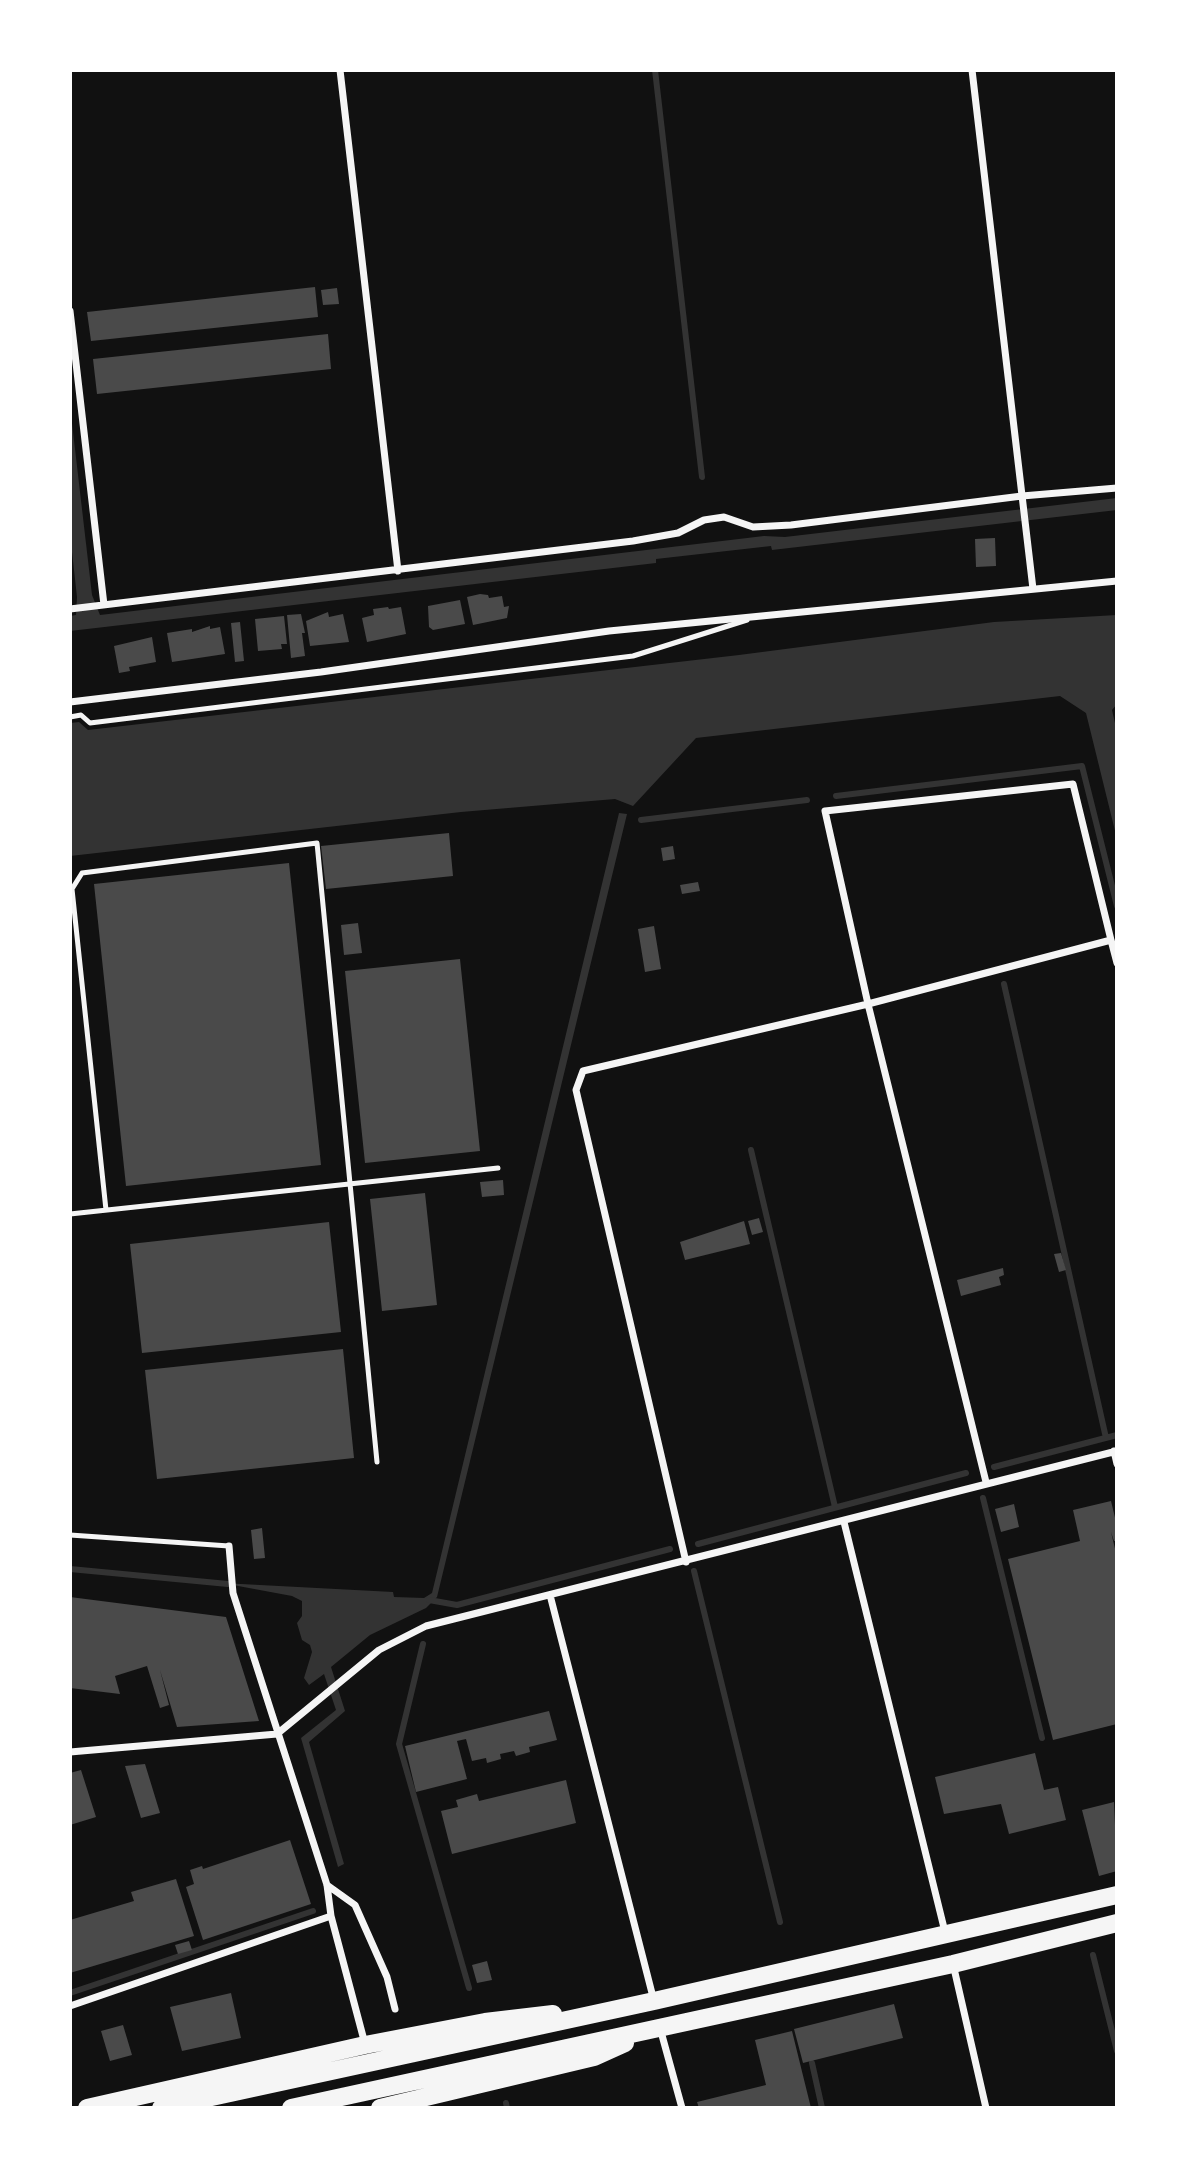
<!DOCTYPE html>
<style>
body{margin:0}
#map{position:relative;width:1187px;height:2178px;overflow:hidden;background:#111;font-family:"Source Sans 3",sans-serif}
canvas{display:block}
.frame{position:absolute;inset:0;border:72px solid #fff;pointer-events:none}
</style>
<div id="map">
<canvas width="1187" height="2178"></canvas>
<div class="frame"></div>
</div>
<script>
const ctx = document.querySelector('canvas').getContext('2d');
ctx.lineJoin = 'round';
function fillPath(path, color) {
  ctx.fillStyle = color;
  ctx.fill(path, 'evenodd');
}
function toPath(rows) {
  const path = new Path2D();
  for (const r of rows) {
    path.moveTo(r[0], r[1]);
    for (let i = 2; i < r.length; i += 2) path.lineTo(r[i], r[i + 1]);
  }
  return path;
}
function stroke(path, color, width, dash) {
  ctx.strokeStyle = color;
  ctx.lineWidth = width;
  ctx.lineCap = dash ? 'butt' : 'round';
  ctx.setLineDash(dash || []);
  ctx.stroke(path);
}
const water = toPath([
 [70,406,92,595,100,615,764,536,785,537,1117,498,1117,510,772,550,771,546,656,559,656,563,70,631,70,616,76,615,77,597,70,534],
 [1117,615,1117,704,1112,710,1117,732,1117,839,1086,713,1060,696,696,738,633,806,615,799,461,812,70,856,70,723,79,722,88,730,739,655,994,622],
 [619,813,627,814,437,1597,426,1608,370,1635,331,1667,345,1711,309,1742,344,1864,338,1867,301,1738,336,1710,324,1674,309,1685,304,1678,312,1652,310,1645,302,1640,297,1623,302,1616,302,1601,292,1596,222,1583,393,1592,394,1597,424,1598,432,1593]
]);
const stream = toPath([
 [655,70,702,477],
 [836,796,1082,766,1117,906],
 [641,820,807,800],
 [1004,984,1106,1438],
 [751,1150,835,1507],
 [994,1467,1117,1435],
 [983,1498,1042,1738],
 [698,1544,966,1473],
 [70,1569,228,1584],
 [694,1571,780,1922],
 [429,1600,457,1605,670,1549],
 [423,1644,399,1744,469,1988],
 [1093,1955,1117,2051],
 [70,1993,313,1911],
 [812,2063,822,2108],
 [506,2103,507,2108]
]);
const building = toPath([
 [315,287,318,317,91,341,87,312],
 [337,288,339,304,323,305,321,290],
 [328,334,331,369,97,394,93,359],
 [995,538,996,566,976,567,975,539],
 [480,594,488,595,489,598,502,596,504,607,509,606,507,618,473,625,467,597],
 [460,600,465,624,433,630,429,627,428,606],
 [388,607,389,609,401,607,406,634,367,642,362,618,374,615,373,609],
 [328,612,329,617,343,614,349,642,310,646,306,621],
 [301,614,305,633,302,633,305,656,291,658,287,615],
 [284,616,287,644,281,644,282,649,258,651,255,619],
 [240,622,244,661,235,662,231,623],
 [210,626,210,629,220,627,225,654,172,662,167,633,192,629,192,632],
 [152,637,156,662,129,667,130,671,119,673,114,646],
 [449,833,453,876,326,889,321,846],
 [673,846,675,859,663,861,661,848],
 [289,863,321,1165,126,1186,94,884],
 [698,882,700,891,682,894,680,885],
 [358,923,362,953,344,955,341,925],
 [654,926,661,969,645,972,638,929],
 [460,959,480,1151,365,1163,345,971],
 [503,1180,504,1195,482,1197,480,1182],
 [425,1193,437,1305,382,1311,370,1199],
 [759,1218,763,1232,752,1235,748,1221],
 [744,1221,750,1244,685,1260,680,1242],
 [329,1222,341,1332,142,1353,130,1244],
 [1061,1253,1066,1270,1059,1272,1054,1254],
 [1003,1268,1004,1275,999,1277,1001,1285,961,1296,957,1280],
 [343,1349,354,1458,157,1479,145,1370],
 [1111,1501,1117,1526,1117,1541,1114,1541,1111,1532,1117,1557,1117,1724,1053,1740,1008,1559,1080,1541,1073,1510],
 [1014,1504,1019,1527,1001,1532,995,1509],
 [262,1528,265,1558,254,1559,251,1530],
 [70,1597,226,1617,259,1721,177,1727,160,1670,169,1705,160,1708,147,1666,115,1676,120,1694,70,1688],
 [549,1711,557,1740,529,1747,530,1752,516,1756,514,1751,500,1754,501,1759,487,1763,486,1758,472,1761,466,1739,457,1741,467,1779,416,1792,405,1746],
 [1035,1753,1044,1790,1058,1787,1066,1820,1009,1834,1001,1804,944,1814,935,1777],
 [145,1764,160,1813,141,1818,125,1766],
 [81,1770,96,1817,70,1825,70,1773],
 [566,1780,576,1823,452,1854,441,1811,458,1807,456,1800,477,1794,479,1801],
 [1114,1802,1117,1871,1099,1876,1082,1810],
 [290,1840,311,1904,203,1940,186,1887,194,1884,190,1870,202,1866,203,1869],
 [176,1879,194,1936,70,1973,70,1920,134,1901,131,1892],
 [189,1941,192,1950,178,1954,175,1945],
 [487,1961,492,1980,477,1983,472,1965],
 [231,1993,241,2038,182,2051,170,2007],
 [894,2004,903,2038,803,2063,794,2029],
 [123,2025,132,2055,110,2061,101,2031],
 [792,2031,811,2108,699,2108,697,2102,766,2085,755,2040]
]);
const service = toPath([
 [70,717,81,715,90,723,633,656,747,620],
 [106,1210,72,889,82,873,317,843,377,1462],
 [70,1214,498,1168],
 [70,1535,229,1546]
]);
const minor = toPath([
 [340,70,398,571],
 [972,70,1033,589],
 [70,311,104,605],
 [70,609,633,541,678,533,704,520,724,517,753,527,791,525,1022,496,1117,488],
 [70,702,321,672,609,631,1117,581],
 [1114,1451,1117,1464],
 [986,1482,868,1004,825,811,1073,784,1111,940],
 [844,1522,945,1932],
 [229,1546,233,1593,327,1885,331,1916,365,2044],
 [686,1562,576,1090,583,1071,868,1004,1111,940,1117,963],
 [550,1595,654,2001],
 [70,1752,277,1734,379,1650,426,1626,1117,1451],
 [327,1885,355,1905,387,1977,395,2009],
 [953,1964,986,2108],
 [70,2006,331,1916],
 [660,2028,682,2108]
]);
const trunk = toPath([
 [87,2108,365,2045,485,2022,553,2014],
 [161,2108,654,2001,1117,1895],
 [291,2108,953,1964,1117,1923],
 [380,2108,594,2057,625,2043]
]);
fillPath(water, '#333');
stroke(stream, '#333', 6);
fillPath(building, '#4a4a4a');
stroke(service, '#f5f5f5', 5);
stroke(minor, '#f5f5f5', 7);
stroke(trunk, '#f5f5f5', 18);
</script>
